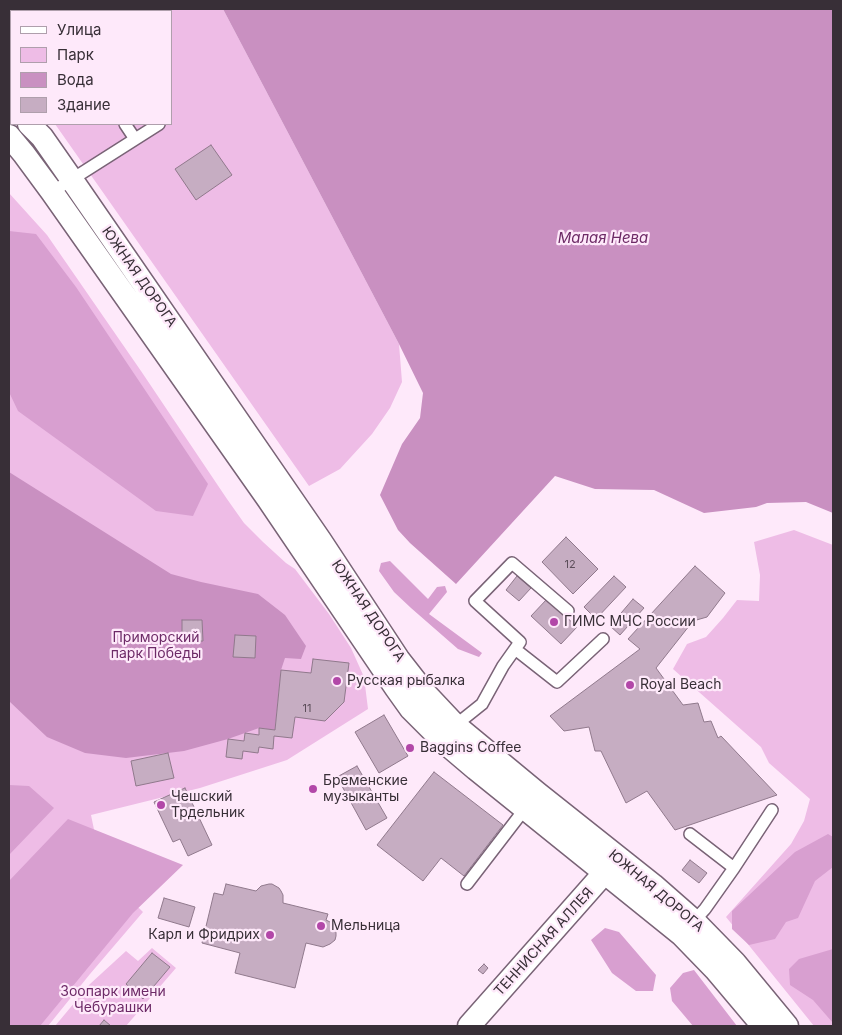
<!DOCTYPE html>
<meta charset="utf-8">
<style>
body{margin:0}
#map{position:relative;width:842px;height:1035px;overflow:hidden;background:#fee9fa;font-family:Inter,sans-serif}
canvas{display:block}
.frame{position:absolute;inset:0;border:10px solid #382f37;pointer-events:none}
.legend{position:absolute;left:10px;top:10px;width:162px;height:115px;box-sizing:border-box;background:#fee9fa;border:1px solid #af9fac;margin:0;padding:6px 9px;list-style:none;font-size:15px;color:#382f37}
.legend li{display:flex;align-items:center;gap:10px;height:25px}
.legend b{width:25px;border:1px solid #af9fac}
</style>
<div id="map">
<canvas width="842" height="1035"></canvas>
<div class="frame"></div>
<ul class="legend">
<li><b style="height:6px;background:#fff"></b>Улица</li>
<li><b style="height:14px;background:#eebce6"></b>Парк</li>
<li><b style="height:14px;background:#c990c1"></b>Вода</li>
<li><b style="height:14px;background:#c6adc2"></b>Здание</li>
</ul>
</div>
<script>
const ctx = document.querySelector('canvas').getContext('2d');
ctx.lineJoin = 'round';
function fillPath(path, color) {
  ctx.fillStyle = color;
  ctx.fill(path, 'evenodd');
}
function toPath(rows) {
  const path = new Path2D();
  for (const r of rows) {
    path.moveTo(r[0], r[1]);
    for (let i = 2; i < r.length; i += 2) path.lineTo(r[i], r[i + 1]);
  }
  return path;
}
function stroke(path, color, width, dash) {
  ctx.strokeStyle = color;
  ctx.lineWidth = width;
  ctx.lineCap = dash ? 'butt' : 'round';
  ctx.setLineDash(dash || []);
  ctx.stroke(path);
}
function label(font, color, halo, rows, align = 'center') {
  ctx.font = font + ' Inter,sans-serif';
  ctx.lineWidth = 4.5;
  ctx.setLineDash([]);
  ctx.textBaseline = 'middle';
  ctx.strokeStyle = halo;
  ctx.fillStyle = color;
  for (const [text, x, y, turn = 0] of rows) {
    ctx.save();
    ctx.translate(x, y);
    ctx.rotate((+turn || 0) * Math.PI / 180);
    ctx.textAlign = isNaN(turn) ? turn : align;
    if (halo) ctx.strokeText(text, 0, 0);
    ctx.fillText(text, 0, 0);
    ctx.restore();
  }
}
const green = toPath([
 [9,9,223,9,399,344,402,382,390,408,372,434,340,469,309,486,55,124,171,124,171,11,11,11,11,75,9,72],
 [9,193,47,235,141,371,227,499,244,523,263,542,286,563,295,569,329,614,351,648,364,677,368,709,287,760,200,788,91,815,103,873,143,912,90,974,48,1026,9,1026],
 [794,530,833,545,833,1026,814,1026,726,917,791,844,804,821,810,799,769,763,761,747,673,669,687,644,706,637,723,618,737,600,759,601,760,575,754,542],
 [152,948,176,968,126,1026,55,1026,90,984,126,951,138,961]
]);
const forest = toPath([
 [9,231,36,234,76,287,208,484,193,516,156,511,18,411,9,392],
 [390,561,428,599,437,587,445,586,447,592,429,614,482,653,479,657,458,649,411,608,394,592,379,571,381,563],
 [9,785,29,786,54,808,9,855],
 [68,819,183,865,133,913,40,1026,9,1026,9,881],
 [828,834,833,837,833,867,815,881,798,918,786,922,775,939,749,945,732,929,732,911,795,852],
 [605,928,619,932,656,975,653,991,636,991,612,973,591,940],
 [833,949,833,1023,813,1000,790,985,789,969,799,959],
 [694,970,737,1026,693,1026,672,1001,670,988,683,973]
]);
const water = toPath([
 [223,9,833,9,833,513,806,502,767,503,756,507,704,513,654,490,595,489,555,476,456,584,410,543,398,530,380,495,402,444,420,418,423,393,399,344],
 [9,472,171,574,201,582,258,594,285,615,306,646,301,659,285,658,281,670,275,730,259,728,228,739,184,751,126,758,85,753,47,737,9,701]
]);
const building = toPath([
 [21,9,93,9,95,11,23,11,21,9],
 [132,9,156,9,153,11,130,11,132,9],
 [211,145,232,175,196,200,175,169,211,145],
 [566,537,598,569,573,594,542,562,566,537],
 [695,566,725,593,707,617,693,621,656,668,683,705,698,703,704,722,711,721,718,738,721,736,777,795,675,830,647,791,626,803,601,751,595,751,589,727,564,731,550,716,640,649,628,639,695,566],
 [517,576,531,588,519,601,506,590,517,576],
 [614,576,626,587,596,619,584,607,614,576],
 [547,599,577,627,561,644,531,616,547,599],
 [633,599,644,608,620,635,610,626,633,599],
 [182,620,202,620,203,641,182,642,182,620],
 [235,635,256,636,255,658,233,657,235,635],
 [313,659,349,663,344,702,325,721,295,717,292,738,274,736,273,749,259,747,258,753,243,751,242,759,226,757,228,739,244,741,245,733,259,735,259,728,275,730,281,670,311,673,313,659],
 [384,715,408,756,379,773,355,732,384,715],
 [168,753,174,778,136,786,131,761,168,753],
 [357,766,387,818,366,830,337,777,357,766],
 [434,772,503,825,464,876,441,858,423,881,377,845,434,772],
 [185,788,212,845,188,856,180,839,173,842,154,802,185,788],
 [690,860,707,873,699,883,682,870,690,860],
 [226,884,256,891,261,886,269,884,272,884,279,888,281,891,283,895,283,903,328,914,326,920,332,923,336,929,336,936,335,940,330,944,323,947,306,943,295,988,235,973,240,953,202,943,214,893,223,895,226,884],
 [164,898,195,907,189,927,158,918,164,898],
 [152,953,170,967,143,999,126,984,152,953],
 [484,964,488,968,483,974,478,970,484,964],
 [104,1020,111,1026,99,1026,104,1020]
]);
const lane = toPath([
 [125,124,135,139],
 [52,192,159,124],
 [515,649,557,682,603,639],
 [454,729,462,720,482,704,503,666,520,642,475,601,512,563,568,611],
 [690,834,734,868],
 [467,884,527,806],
 [694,921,705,909,734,868,772,810]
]);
const street = toPath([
 [9,103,11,106],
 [29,124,42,137,72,180,320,540,399,660,424,692,456,726,537,793,653,885,694,921,735,963,787,1026],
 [9,136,24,154,52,192,268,499,396,688,411,709,443,741,476,769,682,935,715,969,763,1026],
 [469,1026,614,862]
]);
const markers = [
 [554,622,5,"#b247a8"],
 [337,681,5,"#b247a8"],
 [630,685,5,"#b247a8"],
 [410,748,5,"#b247a8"],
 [313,789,5,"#b247a8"],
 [161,805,5,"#b247a8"],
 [321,926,5,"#b247a8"],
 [270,935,5,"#b247a8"]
];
const numberNames = [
 ["12",570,565],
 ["11",307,709]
];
const streetNames = [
 ["ЮЖНАЯ ДОРОГА",139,277,55],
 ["ЮЖНАЯ ДОРОГА",368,611,56],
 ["ЮЖНАЯ ДОРОГА",656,891,40],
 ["ТЕННИСНАЯ АЛЛЕЯ",544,942,-48]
];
const poiNames = [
 ["ГИМС МЧС России",564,622],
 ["Русская рыбалка",347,681],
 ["Royal Beach",640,685],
 ["Baggins Coffee",420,748],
 ["Бременские",323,781],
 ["музыканты",323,797],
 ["Чешский",171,797],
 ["Трдельник",171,813],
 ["Мельница",331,926],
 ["Карл и Фридрих",260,935,"right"]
];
const parkNames = [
 ["Приморский",156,638],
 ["парк Победы",156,654],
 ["Зоопарк имени",113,992],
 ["Чебурашки",113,1008]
];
const waterNames = [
 ["Малая Нева",603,238]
];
fillPath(green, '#eebce6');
fillPath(forest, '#d89fd0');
fillPath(water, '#c990c1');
fillPath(building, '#c6adc2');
stroke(building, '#90798c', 1);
stroke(lane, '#796376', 14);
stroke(street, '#796376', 25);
stroke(lane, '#fff', 11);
stroke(street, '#fff', 22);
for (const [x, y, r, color] of markers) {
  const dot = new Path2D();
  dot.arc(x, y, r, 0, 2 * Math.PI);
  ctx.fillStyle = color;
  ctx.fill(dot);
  stroke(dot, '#fee9fa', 2);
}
label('11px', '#5c4e5a', null, numberNames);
label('14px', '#382f37', '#fee9fa', streetNames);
label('14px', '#382f37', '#fee9fa', poiNames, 'left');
label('14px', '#6d2a67', '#fee9fa', parkNames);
label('italic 15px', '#6d2a66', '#fee9fa', waterNames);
</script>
